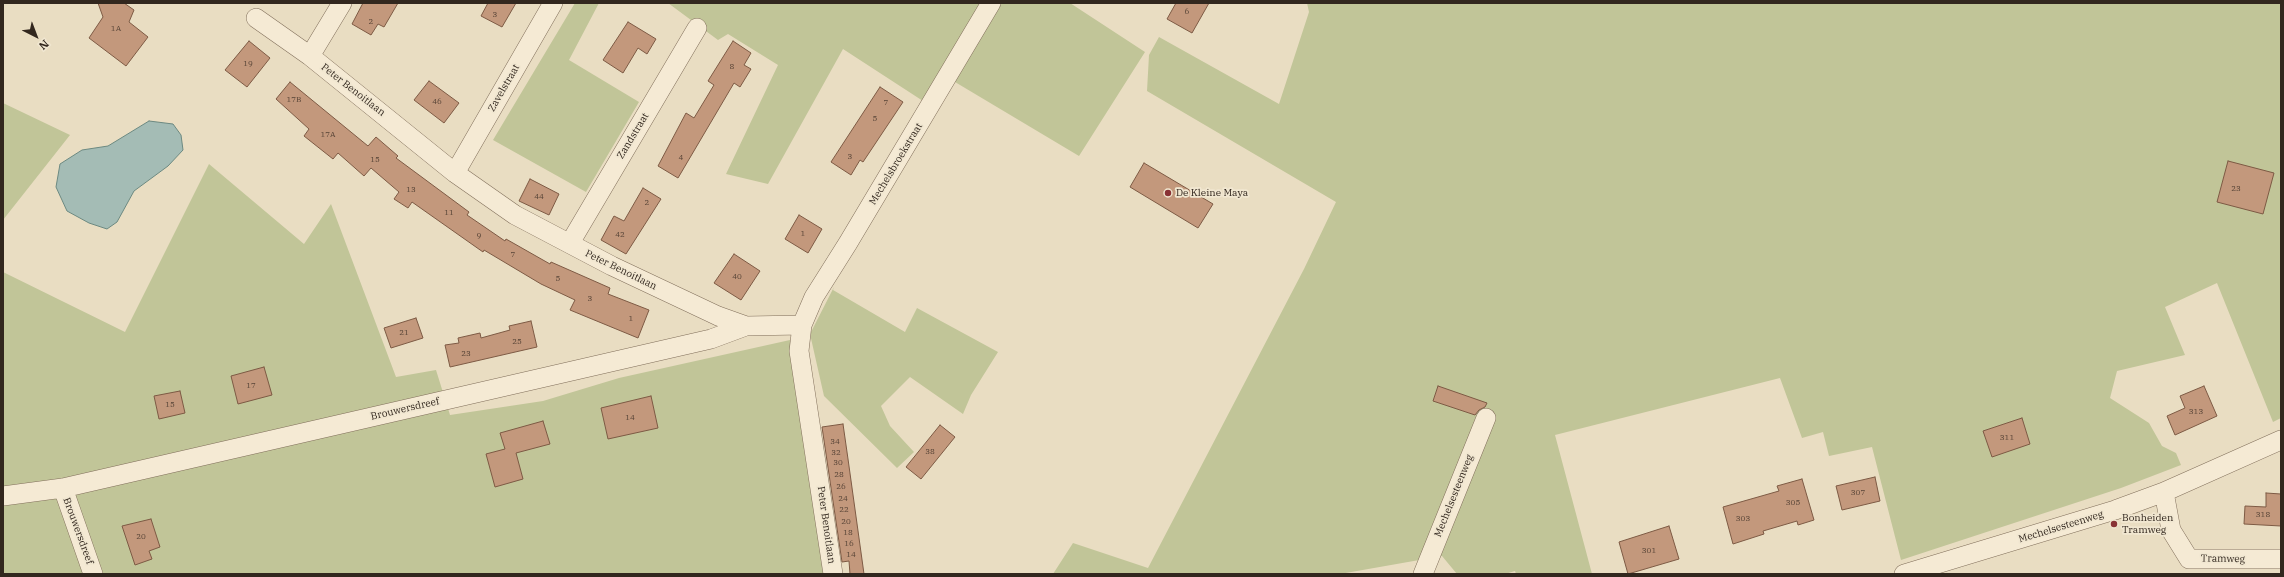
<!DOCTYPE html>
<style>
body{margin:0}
#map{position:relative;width:2284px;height:577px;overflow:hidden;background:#e9ddc2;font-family:"IBM Plex Serif",serif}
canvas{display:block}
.frame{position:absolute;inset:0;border:4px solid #32271e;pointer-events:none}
.north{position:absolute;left:16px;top:16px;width:40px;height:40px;-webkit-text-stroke:3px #f1e7d1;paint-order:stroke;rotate:138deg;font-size:11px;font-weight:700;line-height:16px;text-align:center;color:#32271e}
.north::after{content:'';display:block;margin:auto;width:14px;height:18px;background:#32271e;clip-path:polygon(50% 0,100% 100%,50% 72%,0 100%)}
</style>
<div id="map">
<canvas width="2284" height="577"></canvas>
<div class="frame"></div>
<div class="north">N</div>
</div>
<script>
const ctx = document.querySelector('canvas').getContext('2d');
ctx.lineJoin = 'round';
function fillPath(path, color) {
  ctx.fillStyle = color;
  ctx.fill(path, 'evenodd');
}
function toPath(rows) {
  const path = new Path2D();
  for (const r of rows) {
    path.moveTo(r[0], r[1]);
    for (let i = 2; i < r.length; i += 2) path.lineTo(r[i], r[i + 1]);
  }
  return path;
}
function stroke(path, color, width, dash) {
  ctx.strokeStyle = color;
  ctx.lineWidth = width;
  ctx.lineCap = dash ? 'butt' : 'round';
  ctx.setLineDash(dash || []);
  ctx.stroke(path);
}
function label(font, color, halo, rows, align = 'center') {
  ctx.font = font + ' "IBM Plex Serif",serif';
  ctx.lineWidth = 3.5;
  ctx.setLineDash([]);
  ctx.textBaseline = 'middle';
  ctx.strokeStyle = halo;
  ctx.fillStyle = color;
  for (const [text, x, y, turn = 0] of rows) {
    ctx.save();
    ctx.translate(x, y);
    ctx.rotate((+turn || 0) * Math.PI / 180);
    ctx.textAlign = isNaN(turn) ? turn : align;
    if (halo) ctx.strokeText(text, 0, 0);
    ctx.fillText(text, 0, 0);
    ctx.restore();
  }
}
const green = toPath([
 [575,3,599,3,569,60,639,102,586,192,493,140],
 [668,3,1070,3,1145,52,1079,156,955,82,938,79,923,101,843,49,768,184,726,174,778,65,728,34,718,40],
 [1307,3,2281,3,2281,418,2273,422,2217,283,2165,307,2185,355,2117,371,2110,398,2149,423,2162,446,2176,453,2181,465,2121,488,1901,560,1872,447,1829,456,1823,432,1802,438,1780,378,1555,435,1592,574,1516,574,1515,571,1505,574,1457,574,1442,556,1340,574,1053,574,1073,543,1148,568,1304,269,1336,202,1147,91,1149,55,1159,37,1279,104,1309,12],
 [3,103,70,135,3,220],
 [209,164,304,244,331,204,396,377,436,370,450,415,543,401,619,378,790,340,826,574,3,574,3,272,125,332],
 [834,287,833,290,905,332,917,308,998,352,971,395,963,414,910,377,881,406,890,426,914,452,897,468,824,396,810,334]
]);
const water = toPath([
 [149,121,173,124,181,135,183,150,168,166,134,191,117,222,107,229,89,223,67,211,56,187,60,164,82,150,108,146,149,121]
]);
const building = toPath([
 [98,3,124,3,134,10,129,22,148,37,126,66,89,38,103,17,98,3],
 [363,3,398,3,384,27,378,24,371,35,352,24,363,3],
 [488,3,516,3,502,27,481,16,488,3],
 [1176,3,1209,3,1192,33,1167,19,1176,3],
 [628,22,656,39,647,54,638,48,623,73,603,60,628,22],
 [249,41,270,58,247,87,225,70,249,41],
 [733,41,751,53,744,65,751,69,740,87,734,83,678,178,658,166,686,113,694,118,714,85,708,81,733,41],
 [429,81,459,103,444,123,414,100,429,81],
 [290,82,368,146,376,137,398,156,396,158,469,212,467,215,505,241,506,239,550,264,551,262,610,288,608,294,649,310,638,338,570,310,575,300,541,284,484,250,483,252,412,202,408,208,394,199,399,192,371,168,364,176,338,153,333,159,304,136,309,129,276,99,290,82],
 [880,87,903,102,863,162,860,160,851,175,831,162,880,87],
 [2228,161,2274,173,2263,214,2217,202,2228,161],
 [1144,163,1213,204,1198,228,1130,187,1144,163],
 [530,179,559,194,549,215,519,201,530,179],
 [643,188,661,199,626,254,601,240,614,216,624,221,643,188],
 [799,215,822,229,808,253,785,239,799,215],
 [734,254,760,271,741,300,714,283,734,254],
 [416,318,423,338,391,348,384,328,416,318],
 [531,321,537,347,450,367,445,345,459,343,458,338,480,333,481,338,510,330,509,326,531,321],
 [264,367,272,395,238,404,231,376,264,367],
 [1438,386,1487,403,1485,407,1479,410,1475,415,1433,401,1438,386],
 [2204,386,2217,416,2175,435,2167,416,2185,408,2180,396,2204,386],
 [180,391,185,413,159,419,154,396,180,391],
 [651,396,658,428,608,439,601,408,651,396],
 [2022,418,2030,444,1992,457,1983,431,2022,418],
 [543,421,550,444,516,453,523,479,495,487,486,454,505,449,500,433,543,421],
 [843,424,848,459,864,574,850,574,849,561,842,562,822,427,843,424],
 [940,425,955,437,921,479,906,467,940,425],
 [1875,477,1880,501,1842,510,1836,486,1875,477],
 [1802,479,1814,520,1798,525,1797,521,1763,531,1764,534,1733,544,1723,507,1779,491,1777,486,1802,479],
 [2266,493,2281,494,2281,526,2244,524,2245,506,2266,507,2266,493],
 [151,519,160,547,149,551,152,559,135,565,122,526,151,519],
 [1669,526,1679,559,1628,574,1619,542,1669,526]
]);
const minor = toPath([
 [256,18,310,56,455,173,515,215,612,266,718,316,746,326,802,325],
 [310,56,342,3],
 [455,173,553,3],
 [570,243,697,28],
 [63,488,93,574],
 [2164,492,2171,530,2189,559,2281,559],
 [3,496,63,488,711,339,746,326],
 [833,574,799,351,802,325,814,297,848,243,991,3],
 [1423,574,1486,418],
 [1904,574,2115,510,2164,492,2281,440]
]);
const markers = [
 [1168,193,4,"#893234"],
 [2114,524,4,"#893234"]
];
const numberNames = [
 ["6",1187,12],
 ["3",495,15],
 ["2",371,22],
 ["1A",116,29],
 ["19",248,64],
 ["8",732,67],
 ["17B",294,100],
 ["46",437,102],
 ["7",886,103],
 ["5",875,119],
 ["17A",328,135],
 ["3",850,157],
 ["4",681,158],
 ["15",375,160],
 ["23",2236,189],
 ["13",411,190],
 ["44",539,197],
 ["2",647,203],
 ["11",449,213],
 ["1",803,234],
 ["42",620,235],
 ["9",479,236],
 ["7",513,255],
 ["40",737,277],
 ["5",558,279],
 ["3",590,299],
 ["1",631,319],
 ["21",404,333],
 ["25",517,342],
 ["23",466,354],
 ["17",251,386],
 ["15",170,405],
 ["313",2196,412],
 ["14",630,418],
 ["311",2007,438],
 ["34",835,442],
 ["38",930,452],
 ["32",836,453],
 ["30",838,463],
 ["28",839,475],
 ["26",841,487],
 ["307",1858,493],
 ["24",843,499],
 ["305",1793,503],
 ["22",844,510],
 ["318",2263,515],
 ["303",1743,519],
 ["20",846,522],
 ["18",848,533],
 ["20",141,537],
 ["16",849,544],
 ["301",1649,551],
 ["14",851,555]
];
const streetNames = [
 ["Zavelstraat",504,88,-60],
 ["Peter Benoitlaan",353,90,38],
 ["Zandstraat",633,136,-59],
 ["Mechelsbroekstraat",896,164,-59],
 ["Peter Benoitlaan",621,270,26],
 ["Brouwersdreef",405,409,-13],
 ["Mechelsesteenweg",1454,496,-68],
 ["Peter Benoitlaan",826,525,82],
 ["Mechelsesteenweg",2061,527,-17],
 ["Brouwersdreef",78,531,70],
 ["Tramweg",2223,559,1]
];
const poiNames = [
 ["De Kleine Maya",1176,193],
 ["Bonheiden",2122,518],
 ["Tramweg",2122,530]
];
fillPath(green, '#c1c598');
fillPath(water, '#a4bcb5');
stroke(water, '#6c8981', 1);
fillPath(building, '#c3987c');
stroke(building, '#7d5a44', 1);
stroke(minor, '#816f5b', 20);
stroke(minor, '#f5ead4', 19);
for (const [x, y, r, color] of markers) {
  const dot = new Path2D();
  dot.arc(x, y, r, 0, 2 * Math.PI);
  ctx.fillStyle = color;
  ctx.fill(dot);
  stroke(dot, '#f1e7d1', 1.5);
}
label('8px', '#564336', null, numberNames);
label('10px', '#32271e', '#f1e7d1', streetNames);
label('10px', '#32271e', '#f1e7d1', poiNames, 'left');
</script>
